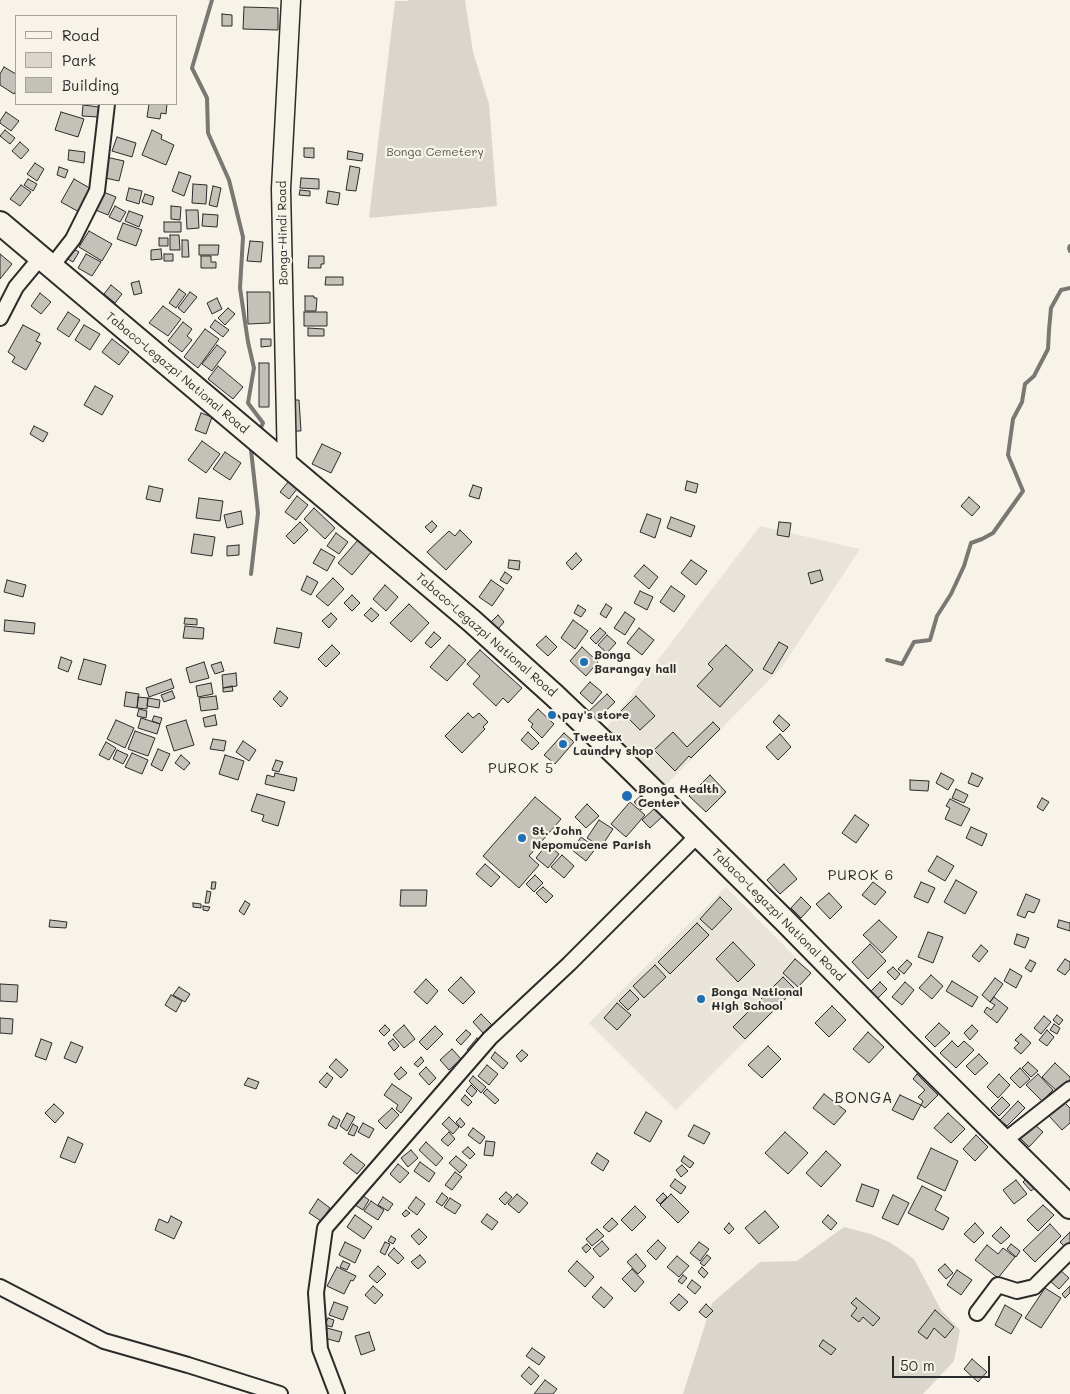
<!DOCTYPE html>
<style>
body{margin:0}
#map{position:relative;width:1070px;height:1394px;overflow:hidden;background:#f7f3e8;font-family:Mali,sans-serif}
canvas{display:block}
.legend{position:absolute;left:15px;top:15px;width:162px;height:90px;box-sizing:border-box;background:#f7f3e8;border:1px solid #a5a39c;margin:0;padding:6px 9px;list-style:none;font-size:15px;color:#2b2b2b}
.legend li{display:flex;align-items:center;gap:10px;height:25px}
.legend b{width:25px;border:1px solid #a5a39c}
.scale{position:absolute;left:892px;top:1356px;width:98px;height:22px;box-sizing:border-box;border:2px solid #2b2b2b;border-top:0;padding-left:6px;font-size:15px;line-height:18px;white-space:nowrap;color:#2b2b2b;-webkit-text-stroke:4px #f7f3e8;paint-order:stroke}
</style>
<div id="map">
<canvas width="1070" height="1394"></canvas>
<ul class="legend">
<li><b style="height:6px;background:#f7f3e8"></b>Road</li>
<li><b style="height:14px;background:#dad6cc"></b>Park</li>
<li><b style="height:14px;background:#c4c1b9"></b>Building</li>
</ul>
<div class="scale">50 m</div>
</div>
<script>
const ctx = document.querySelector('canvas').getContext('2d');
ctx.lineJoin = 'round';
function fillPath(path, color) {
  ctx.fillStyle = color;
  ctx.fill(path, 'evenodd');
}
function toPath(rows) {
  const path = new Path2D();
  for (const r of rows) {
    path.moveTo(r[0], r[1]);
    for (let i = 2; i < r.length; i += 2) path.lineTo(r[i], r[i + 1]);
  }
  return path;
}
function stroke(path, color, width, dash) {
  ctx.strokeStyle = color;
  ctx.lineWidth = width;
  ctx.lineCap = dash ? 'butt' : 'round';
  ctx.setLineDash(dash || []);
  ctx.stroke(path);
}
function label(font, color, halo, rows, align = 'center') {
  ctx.font = font + ' Mali,sans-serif';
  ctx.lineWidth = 4.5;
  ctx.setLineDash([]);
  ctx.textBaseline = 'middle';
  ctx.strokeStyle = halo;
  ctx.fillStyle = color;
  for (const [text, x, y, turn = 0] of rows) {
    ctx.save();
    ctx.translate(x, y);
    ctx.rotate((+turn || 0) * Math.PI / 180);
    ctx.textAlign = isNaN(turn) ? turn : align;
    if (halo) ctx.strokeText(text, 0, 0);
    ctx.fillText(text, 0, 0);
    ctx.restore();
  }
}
const built = toPath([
 [760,526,860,549,782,667,666,785,607,727],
 [726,887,812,974,676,1110,589,1023]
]);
const green = toPath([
 [409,0,465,0,473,52,489,104,497,206,369,218,395,1,408,1],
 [844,1227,871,1234,891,1243,914,1259,941,1310,960,1330,954,1361,923,1394,683,1394,712,1303,760,1262,797,1261]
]);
const stream = toPath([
 [212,0,192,68,207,98,208,133,229,180,243,237,240,288,248,342,254,368,248,403,263,423,259,432],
 [1070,246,1069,248,1070,251],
 [251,574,258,513,251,450,253,445],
 [887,660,902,664,914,642,930,640,937,616,951,594,964,566,971,543,982,539,993,533,1023,491,1008,455,1013,419,1022,402,1025,384,1034,376,1048,349,1049,330,1051,308,1061,290,1070,288]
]);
const building = toPath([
 [244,7,278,8,278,30,243,29,244,7],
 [222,14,232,15,232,26,222,26,222,14],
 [4,67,16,74,16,91,14,94,0,85,0,74,4,67],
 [149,104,167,104,166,114,161,113,160,119,147,117,149,104],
 [83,105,99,107,98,117,82,116,83,105],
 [6,112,19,121,11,131,0,123,0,121,6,112],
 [61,112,84,119,78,137,55,130,61,112],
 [5,130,15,138,10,144,0,136,5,130],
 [152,130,162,135,161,139,174,145,166,165,142,155,152,130],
 [117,137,136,143,132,157,112,151,117,137],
 [20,142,29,150,21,159,12,151,20,142],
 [304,148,314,148,314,158,304,157,304,148],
 [69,150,85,152,84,163,68,160,69,150],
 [348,151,363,154,362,161,347,159,348,151],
 [106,157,124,161,119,181,101,177,106,157],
 [35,163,44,169,37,181,27,174,35,163],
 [350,166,360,168,356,191,346,190,350,166],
 [59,167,68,170,65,178,57,175,59,167],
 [179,172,191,176,184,196,172,191,179,172],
 [301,178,319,179,319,189,300,188,301,178],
 [28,179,37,184,33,191,24,185,28,179],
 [74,179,93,190,81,213,61,202,74,179],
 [193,184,207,185,206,204,192,203,193,184],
 [21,185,31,192,20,206,10,199,21,185],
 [213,186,221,188,217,207,209,205,213,186],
 [129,188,142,191,139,204,126,200,129,188],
 [300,190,310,191,310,196,299,195,300,190],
 [101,191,116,197,108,215,93,209,101,191],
 [328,191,340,193,338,205,326,203,328,191],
 [145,194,154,197,152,205,142,202,145,194],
 [115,206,126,212,120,222,109,217,115,206],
 [171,206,181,207,180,220,171,219,171,206],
 [186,210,198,210,199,228,187,229,186,210],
 [129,211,143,216,139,227,125,221,129,211],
 [203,214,218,215,217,227,202,226,203,214],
 [164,222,181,222,181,232,164,232,164,222],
 [123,223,142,230,136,246,117,239,123,223],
 [89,231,112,244,102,261,79,247,89,231],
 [170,235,179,235,180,250,170,250,170,235],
 [159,238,168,238,168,246,159,246,159,238],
 [182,240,188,240,189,257,182,257,182,240],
 [250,241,263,242,261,262,247,261,250,241],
 [199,245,219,245,218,255,199,255,199,245],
 [70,247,79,252,73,262,64,257,70,247],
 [161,249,162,259,151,260,151,250,161,249],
 [0,254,12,264,0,279,0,254],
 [86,254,101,262,92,276,78,268,86,254],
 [164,254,173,254,173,261,164,261,164,254],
 [201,256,211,256,211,262,216,262,216,268,201,268,201,256],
 [309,256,324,256,324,264,321,264,321,268,308,268,309,256],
 [326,277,343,277,343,285,325,285,326,277],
 [139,281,142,293,134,295,131,283,139,281],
 [111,285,122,294,115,303,104,294,111,285],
 [179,289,186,294,176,308,169,303,179,289],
 [190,292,197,297,184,313,178,308,190,292],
 [247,292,270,292,270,323,248,324,247,292],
 [40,293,51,302,41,314,31,306,40,293],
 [305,296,314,296,314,298,317,298,316,311,305,311,305,296],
 [217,298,222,309,212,314,207,303,217,298],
 [163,306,181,319,168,336,149,323,163,306],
 [228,308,235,314,225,325,218,318,228,308],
 [68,312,80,320,69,337,57,329,68,312],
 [304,312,327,312,327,326,304,326,304,312],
 [215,320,229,330,223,337,210,327,215,320],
 [183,322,192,329,187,336,192,340,182,352,168,341,183,322],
 [23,325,40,334,36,341,41,343,26,370,12,362,15,357,8,352,23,325],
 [84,325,100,334,90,350,75,340,84,325],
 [308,328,324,329,324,336,308,336,308,328],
 [205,329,219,339,198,368,184,357,205,329],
 [112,339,129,352,119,365,102,352,112,339],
 [261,339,271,339,271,346,261,347,261,339],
 [217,345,226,352,212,371,202,364,217,345],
 [259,363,269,363,269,407,259,407,259,363],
 [218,366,243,387,233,399,208,379,218,366],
 [95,386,113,396,102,415,84,405,95,386],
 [291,400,299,400,301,431,293,431,291,400],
 [201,413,212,417,206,434,195,430,201,413],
 [34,426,48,433,43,442,30,434,34,426],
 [202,441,220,454,206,473,188,460,202,441],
 [322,444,341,453,331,473,312,464,322,444],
 [225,452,241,463,230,480,213,469,225,452],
 [687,481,698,484,696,493,685,490,687,481],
 [288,482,297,489,289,499,280,492,288,482],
 [473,485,482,488,479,499,469,496,473,485],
 [149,486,163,489,160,502,146,499,149,486],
 [297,496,308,505,296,520,285,512,297,496],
 [969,497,980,507,972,516,961,506,969,497],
 [199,498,223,501,220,521,196,518,199,498],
 [314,508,335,528,325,539,304,519,314,508],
 [241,511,243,524,227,528,224,515,241,511],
 [647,514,661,519,655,538,640,532,647,514],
 [671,517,695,526,691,537,667,528,671,517],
 [432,521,437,526,431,533,425,527,432,521],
 [300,522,308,530,294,544,286,536,300,522],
 [779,522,791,523,789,537,777,535,779,522],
 [460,530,472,542,446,570,427,552,449,531,455,536,460,530],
 [336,533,348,542,339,554,327,546,336,533],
 [194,534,215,537,212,556,191,553,194,534],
 [358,540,372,551,352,575,338,563,358,540],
 [239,545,239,555,227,556,227,546,239,545],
 [321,549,335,557,327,571,313,563,321,549],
 [576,553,582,560,572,570,566,563,576,553],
 [509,560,520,561,519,570,508,568,509,560],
 [691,560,707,571,696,585,681,573,691,560],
 [644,565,658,577,649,589,634,576,644,565],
 [820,570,823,580,811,584,808,573,820,570],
 [505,572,512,577,507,584,500,580,505,572],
 [307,576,318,582,311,595,301,590,307,576],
 [333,578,344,589,328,606,316,596,333,578],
 [7,580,26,585,23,597,4,592,7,580],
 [491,580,504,589,492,606,479,597,491,580],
 [385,585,398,597,386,611,373,599,385,585],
 [671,586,685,596,674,612,660,602,671,586],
 [640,591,653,597,647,610,634,603,640,591],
 [352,595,360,603,352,611,344,603,352,595],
 [409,604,429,623,411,642,390,623,409,604],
 [606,604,612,608,606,618,600,614,606,604],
 [578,605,586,610,581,617,574,613,578,605],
 [371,608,379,615,372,622,364,615,371,608],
 [625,612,635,619,625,635,614,628,625,612],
 [331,613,337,619,329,628,322,621,331,613],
 [498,615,504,622,498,629,491,622,498,615],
 [185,618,197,619,197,625,184,624,185,618],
 [5,620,35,623,34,634,4,631,5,620],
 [573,620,588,631,575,649,561,638,573,620],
 [185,626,204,628,203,639,183,638,185,626],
 [277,628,302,633,299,648,274,643,277,628],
 [600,628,606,633,596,644,590,638,600,628],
 [639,628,654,640,642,655,627,643,639,628],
 [434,632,441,638,431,648,425,643,434,632],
 [607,635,616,643,607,653,598,645,607,635],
 [546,636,557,647,548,656,536,645,546,636],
 [779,642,788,647,772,674,763,669,779,642],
 [332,645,340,653,326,667,318,659,332,645],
 [449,645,466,660,447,681,430,667,449,645],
 [726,645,753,670,720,707,697,686,713,669,708,664,726,645],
 [582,647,598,662,586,676,570,661,582,647],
 [480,650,522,688,508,703,503,698,496,706,473,684,480,676,467,664,480,650],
 [61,657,72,661,68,672,58,668,61,657],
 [84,659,106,665,101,685,78,679,84,659],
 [204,662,209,678,190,683,186,668,204,662],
 [221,662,224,671,215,674,211,665,221,662],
 [236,673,237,686,223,688,222,675,236,673],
 [171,679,174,688,149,697,146,688,171,679],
 [590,682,602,692,592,704,580,693,590,682],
 [211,683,213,694,198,697,196,686,211,683],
 [232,686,233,691,223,692,223,688,232,686],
 [172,691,175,698,164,702,161,695,172,691],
 [280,691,288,698,281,707,273,699,280,691],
 [126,692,139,694,137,708,124,706,126,692],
 [607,694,615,702,595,721,587,713,607,694],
 [216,696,218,709,201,711,199,698,216,696],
 [636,696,655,716,640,730,621,711,636,696],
 [138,697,148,698,147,709,137,708,138,697],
 [148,698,160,700,159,708,147,706,148,698],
 [139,709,147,711,146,718,137,716,139,709],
 [538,709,554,724,542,738,531,727,533,724,528,720,538,709],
 [468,713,473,718,479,713,488,722,483,727,485,729,462,753,445,736,468,713],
 [215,715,217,725,205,727,203,718,215,715],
 [779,715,790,725,783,732,773,722,779,715],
 [154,716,162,718,160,724,152,721,154,716],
 [141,718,160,724,157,734,138,728,141,718],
 [116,720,134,728,125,748,107,739,116,720],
 [186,720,194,745,174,751,166,726,186,720],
 [713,722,720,729,691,758,689,756,675,771,654,750,673,732,687,747,713,722],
 [135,731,155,738,148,756,128,749,135,731],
 [528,732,539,743,532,750,521,740,528,732],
 [564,733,574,742,555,764,544,755,564,733],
 [780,734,791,747,778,760,766,747,780,734],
 [213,739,226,741,224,751,210,749,213,739],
 [243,741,256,750,249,761,236,752,243,741],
 [106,742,116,748,109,760,99,755,106,742],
 [158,749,170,754,162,771,151,765,158,749],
 [117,750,128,755,123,764,113,759,117,750],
 [132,753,148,760,142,774,125,767,132,753],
 [181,755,190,763,184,770,175,763,181,755],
 [225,755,244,761,238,780,219,774,225,755],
 [276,760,283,762,279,772,272,770,276,760],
 [275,773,297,778,294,791,265,784,267,775,274,777,275,773],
 [941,773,954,780,948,790,936,783,941,773],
 [972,773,983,778,978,787,968,783,972,773],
 [710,775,726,792,706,812,689,796,710,775],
 [910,780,929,781,928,791,910,790,910,780],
 [956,789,968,795,964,803,952,798,956,789],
 [257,794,285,802,278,826,262,821,264,815,251,811,257,794],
 [643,794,650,802,641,810,634,802,643,794],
 [535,797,561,819,529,856,539,865,519,888,483,856,535,797],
 [1042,798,1049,802,1043,811,1037,807,1042,798],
 [950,799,970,809,961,826,945,819,950,808,946,806,950,799],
 [630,802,645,815,626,837,611,824,630,802],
 [587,804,599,816,586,828,575,817,587,804],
 [655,808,663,816,650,828,642,820,655,808],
 [855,815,869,825,856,843,842,833,855,815],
 [599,820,613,829,601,847,587,838,599,820],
 [971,827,987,834,982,846,966,838,971,827],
 [581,837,596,848,586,861,572,850,581,837],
 [547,844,559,854,548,868,536,858,547,844],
 [562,855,574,866,564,878,551,867,562,855],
 [937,856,954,866,945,881,928,871,937,856],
 [485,864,500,877,491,887,476,874,485,864],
 [784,864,797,879,780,894,767,880,784,864],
 [535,875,543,883,534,892,526,884,535,875],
 [956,880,977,892,965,914,944,902,956,880],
 [212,882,216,882,215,889,211,889,212,882],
 [873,882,886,892,875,905,862,895,873,882],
 [921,882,935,888,928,903,914,897,921,882],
 [543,887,553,896,546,903,536,893,543,887],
 [401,890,427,890,426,906,400,906,401,890],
 [207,891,211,892,209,903,205,903,207,891],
 [829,893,842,907,830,919,816,904,829,893],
 [1026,894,1040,900,1034,913,1028,911,1025,918,1017,915,1026,894],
 [720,897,732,909,712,930,700,919,720,897],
 [801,897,811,907,801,918,791,908,801,897],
 [245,901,250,904,244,915,239,911,245,901],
 [193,903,201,904,201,908,193,907,193,903],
 [203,906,210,907,208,911,203,910,203,906],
 [50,920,67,922,66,928,49,927,50,920],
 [879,920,897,937,882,953,863,935,879,920],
 [1059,920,1070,923,1070,931,1057,927,1059,920],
 [697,923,709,935,670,974,658,962,697,923],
 [928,932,943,937,933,963,918,957,928,932],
 [1017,934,1029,938,1025,948,1014,944,1017,934],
 [733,942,755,965,738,982,716,959,733,942],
 [870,944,886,961,868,979,852,962,870,944],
 [981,945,988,951,979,962,972,956,981,945],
 [795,959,811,973,798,987,783,973,795,959],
 [1065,959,1070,962,1070,969,1065,975,1057,970,1065,959],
 [907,960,912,964,904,974,898,969,907,960],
 [1030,960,1036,963,1031,972,1025,968,1030,960],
 [655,965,666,977,644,998,633,986,655,965],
 [893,967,900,974,895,980,887,972,893,967],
 [1010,969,1022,976,1016,988,1004,981,1010,969],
 [931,975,943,986,932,999,919,988,931,975],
 [461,977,475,992,463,1004,448,990,461,977],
 [783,977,795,989,745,1039,733,1027,783,977],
 [995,978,1003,984,990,1002,982,995,995,978],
 [426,979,438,991,427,1004,414,992,426,979],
 [952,981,978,997,972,1007,946,991,952,981],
 [880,982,887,989,878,998,871,991,880,982],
 [905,982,914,990,902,1005,892,997,905,982],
 [0,984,18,985,17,1002,0,1001,0,984],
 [179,987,190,994,185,1002,173,995,179,987],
 [630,990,639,999,628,1010,619,1001,630,990],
 [171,995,182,1001,176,1012,165,1005,171,995],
 [994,997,1008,1008,997,1023,984,1012,987,1007,991,1010,995,1005,990,1002,994,997],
 [617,1003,631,1015,617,1030,604,1018,617,1003],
 [832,1006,846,1020,829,1037,815,1023,832,1006],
 [481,1014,492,1025,483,1033,473,1022,481,1014],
 [1057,1015,1063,1020,1059,1025,1053,1020,1057,1015],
 [1044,1016,1051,1022,1041,1034,1034,1028,1044,1016],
 [0,1018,13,1019,12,1034,0,1033,0,1018],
 [939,1023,950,1033,935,1047,925,1037,939,1023],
 [1054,1024,1060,1028,1057,1034,1050,1030,1054,1024],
 [385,1025,390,1030,384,1036,379,1031,385,1025],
 [404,1025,415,1039,404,1048,393,1035,404,1025],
 [972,1025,978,1031,970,1040,964,1033,972,1025],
 [435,1026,443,1034,427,1050,419,1042,435,1026],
 [466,1030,471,1034,461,1045,456,1040,466,1030],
 [1047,1030,1054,1037,1047,1046,1039,1040,1047,1030],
 [868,1032,884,1047,869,1063,853,1049,868,1032],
 [1021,1034,1031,1043,1021,1054,1014,1048,1019,1043,1015,1040,1021,1034],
 [477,1038,482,1043,473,1054,467,1050,477,1038],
 [41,1039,52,1043,46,1060,35,1056,41,1039],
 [393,1039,399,1046,394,1051,388,1043,393,1039],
 [952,1041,958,1047,964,1041,974,1050,956,1068,940,1053,952,1041],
 [71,1042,83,1047,76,1063,64,1058,71,1042],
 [768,1046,781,1059,762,1078,748,1065,768,1046],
 [452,1049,461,1059,449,1070,440,1060,452,1049],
 [522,1050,528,1055,521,1062,516,1056,522,1050],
 [495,1052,508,1063,503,1069,491,1058,495,1052],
 [979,1054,988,1063,975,1075,966,1066,979,1054],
 [421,1057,424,1061,418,1067,414,1064,421,1057],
 [336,1059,348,1070,341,1078,329,1067,336,1059],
 [1028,1062,1038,1071,1031,1077,1022,1068,1028,1062],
 [1055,1063,1070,1077,1070,1085,1061,1095,1042,1077,1055,1063],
 [487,1065,498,1074,489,1085,478,1076,487,1065],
 [401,1067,407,1073,399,1080,394,1074,401,1067],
 [426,1067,436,1078,429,1085,419,1074,426,1067],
 [1020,1068,1030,1079,1020,1088,1010,1078,1020,1068],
 [327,1073,333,1078,326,1088,319,1082,327,1073],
 [917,1074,938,1095,925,1108,921,1105,923,1101,918,1097,925,1090,913,1079,917,1074],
 [999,1074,1010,1085,998,1098,987,1087,999,1074],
 [1038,1074,1053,1090,1042,1101,1026,1085,1038,1074],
 [473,1076,486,1087,481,1093,469,1081,473,1076],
 [248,1078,259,1082,256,1089,244,1085,248,1078],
 [392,1084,412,1098,401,1113,396,1109,398,1105,384,1095,392,1084],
 [471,1085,477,1091,472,1097,466,1091,471,1085],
 [487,1089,499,1100,495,1104,483,1093,487,1089],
 [824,1094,846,1111,834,1125,813,1108,824,1094],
 [465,1095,472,1102,468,1106,461,1100,465,1095],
 [900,1095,921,1105,913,1120,892,1110,900,1095],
 [1002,1097,1010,1105,999,1116,991,1108,1002,1097],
 [1018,1101,1025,1108,1007,1126,1000,1120,1018,1101],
 [1063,1101,1070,1108,1070,1123,1062,1130,1049,1116,1063,1101],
 [54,1104,64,1113,55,1123,45,1113,54,1104],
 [392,1108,399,1115,386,1129,378,1121,392,1108],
 [646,1112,662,1121,650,1142,634,1133,646,1112],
 [347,1113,355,1117,347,1131,340,1126,347,1113],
 [948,1113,965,1129,951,1143,934,1128,948,1113],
 [333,1116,340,1120,336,1129,328,1125,333,1116],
 [449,1117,459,1127,453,1134,442,1124,449,1117],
 [460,1118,465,1124,461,1128,456,1122,460,1118],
 [363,1123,374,1129,369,1138,358,1132,363,1123],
 [1033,1123,1043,1132,1029,1147,1019,1137,1033,1123],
 [353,1124,358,1127,354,1136,348,1134,353,1124],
 [694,1125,710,1133,704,1144,688,1136,694,1125],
 [473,1128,485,1137,480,1144,468,1135,473,1128],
 [449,1132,455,1139,448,1146,441,1140,449,1132],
 [785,1132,808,1153,788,1174,765,1153,785,1132],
 [976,1135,988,1147,975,1161,963,1149,976,1135],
 [68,1137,83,1144,75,1163,60,1157,68,1137],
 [486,1141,495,1142,493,1156,484,1155,486,1141],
 [426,1142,443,1158,436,1166,419,1150,426,1142],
 [468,1147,475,1154,470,1159,462,1152,468,1147],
 [931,1148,958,1161,945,1191,917,1178,931,1148],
 [411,1150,418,1158,408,1167,401,1158,411,1150],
 [826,1151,841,1165,821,1187,806,1173,826,1151],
 [597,1153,609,1161,603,1171,591,1163,597,1153],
 [351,1154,365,1165,357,1174,343,1163,351,1154],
 [456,1156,467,1165,460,1173,449,1163,456,1156],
 [684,1156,694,1163,690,1168,681,1161,684,1156],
 [420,1162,435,1173,429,1182,414,1171,420,1162],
 [398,1164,409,1173,400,1183,390,1174,398,1164],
 [682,1165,688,1171,681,1177,676,1170,682,1165],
 [455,1172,462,1177,452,1190,445,1185,455,1172],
 [1028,1177,1037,1186,1031,1191,1023,1182,1028,1177],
 [675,1179,686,1187,681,1194,670,1186,675,1179],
 [1016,1180,1027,1194,1014,1204,1003,1190,1016,1180],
 [862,1184,879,1190,873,1207,856,1201,862,1184],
 [922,1186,942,1196,935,1210,949,1218,943,1230,908,1213,922,1186],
 [506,1192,512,1197,505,1205,499,1199,506,1192],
 [442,1193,448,1198,442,1206,436,1202,442,1193],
 [663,1193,667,1197,660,1204,656,1200,663,1193],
 [517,1194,528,1203,519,1213,508,1204,517,1194],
 [671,1194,689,1212,678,1223,660,1205,671,1194],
 [362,1195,369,1200,363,1210,355,1205,362,1195],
 [893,1195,909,1203,898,1225,882,1218,893,1195],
 [383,1197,393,1204,388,1211,378,1205,383,1197],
 [416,1197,425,1204,417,1215,408,1208,416,1197],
 [450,1198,461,1205,455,1214,444,1207,450,1198],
 [318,1199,330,1208,321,1221,309,1213,318,1199],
 [371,1201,384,1210,378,1220,364,1211,371,1201],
 [1043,1205,1054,1215,1038,1231,1027,1220,1043,1205],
 [635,1206,646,1217,632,1231,621,1220,635,1206],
 [406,1210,410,1213,405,1217,402,1214,406,1210],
 [765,1211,779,1227,759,1244,745,1228,765,1211],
 [487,1214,498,1222,492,1230,481,1222,487,1214],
 [355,1215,372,1227,364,1239,347,1227,355,1215],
 [828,1215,837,1223,831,1230,822,1222,828,1215],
 [171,1216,182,1222,174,1239,155,1230,159,1219,168,1223,171,1216],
 [612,1218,618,1224,609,1232,603,1227,612,1218],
 [729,1223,734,1229,729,1234,724,1229,729,1223],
 [975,1223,984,1233,974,1243,964,1234,975,1223],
 [1050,1224,1061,1236,1035,1262,1023,1250,1050,1224],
 [1001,1227,1010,1236,1001,1244,992,1236,1001,1227],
 [419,1229,427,1237,419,1245,411,1236,419,1229],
 [597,1229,604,1236,592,1246,586,1239,597,1229],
 [1070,1232,1070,1242,1065,1247,1060,1242,1070,1232],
 [391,1236,396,1239,393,1244,388,1241,391,1236],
 [658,1240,666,1248,656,1260,647,1251,658,1240],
 [602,1241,609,1249,600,1257,593,1249,602,1241],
 [345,1242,361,1250,355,1263,339,1255,345,1242],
 [385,1242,390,1244,385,1255,380,1252,385,1242],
 [699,1242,709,1249,700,1261,690,1253,699,1242],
 [587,1244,591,1248,586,1253,582,1248,587,1244],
 [1011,1244,1020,1251,1016,1257,1007,1249,1011,1244],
 [987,1245,998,1254,1003,1248,1015,1257,998,1278,975,1260,987,1245],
 [394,1248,404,1258,398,1264,388,1255,394,1248],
 [636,1254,646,1266,638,1274,627,1262,636,1254],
 [420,1255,426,1262,418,1269,411,1262,420,1255],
 [707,1255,711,1258,704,1266,700,1263,707,1255],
 [677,1256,689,1266,679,1277,667,1267,677,1256],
 [343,1261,350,1264,347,1270,340,1267,343,1261],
 [577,1261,594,1277,585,1287,568,1271,577,1261],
 [945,1264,953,1273,946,1279,938,1270,945,1264],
 [378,1266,386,1274,377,1283,369,1276,378,1266],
 [337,1267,356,1276,353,1281,351,1280,344,1294,327,1286,337,1267],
 [702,1267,708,1273,704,1278,698,1272,702,1267],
 [632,1269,644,1282,635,1292,622,1279,632,1269],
 [1059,1269,1069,1278,1059,1289,1049,1280,1059,1269],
 [957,1270,972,1280,961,1295,947,1285,957,1270],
 [683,1275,687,1278,682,1284,678,1281,683,1275],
 [692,1280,701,1287,695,1294,687,1287,692,1280],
 [373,1286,383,1295,375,1304,365,1295,373,1286],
 [1070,1286,1070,1293,1065,1298,1062,1294,1070,1286],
 [601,1287,613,1298,604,1308,592,1297,601,1287],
 [1045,1288,1061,1298,1041,1328,1025,1318,1045,1288],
 [679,1294,688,1302,679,1311,670,1303,679,1294],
 [856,1298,880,1318,873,1326,863,1317,859,1322,851,1316,857,1308,851,1303,856,1298],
 [334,1302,348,1307,343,1320,329,1315,334,1302],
 [706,1304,713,1311,706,1318,699,1312,706,1304],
 [1005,1305,1022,1315,1011,1334,995,1325,1005,1305],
 [935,1310,954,1327,945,1338,934,1328,927,1339,918,1332,935,1310],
 [328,1318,334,1320,332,1327,325,1325,328,1318],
 [327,1328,342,1332,339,1342,324,1338,327,1328],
 [369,1332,375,1350,361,1355,355,1336,369,1332],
 [823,1340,836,1349,831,1355,819,1346,823,1340],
 [532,1348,545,1357,539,1365,526,1356,532,1348],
 [972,1359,987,1372,978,1382,964,1369,972,1359],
 [529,1367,539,1376,531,1385,521,1376,529,1367],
 [545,1380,557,1389,553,1394,534,1394,545,1380]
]);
const minor = toPath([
 [52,266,73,239,97,191,107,104],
 [0,318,16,287,41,257],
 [1004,1141,1070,1089],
 [0,1287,104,1341,188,1365,280,1394],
 [977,1313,998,1285,1017,1291,1034,1287,1070,1251],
 [337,1394,320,1349,316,1293,325,1228,490,1038,569,964,698,835]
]);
const tertiary = toPath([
 [287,466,281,189,291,0]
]);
const primary = toPath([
 [0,223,473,622,555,696,621,759,784,920,903,1041,1070,1207]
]);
const markers = [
 [584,662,5,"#1f6fb2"],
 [552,715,5,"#1f6fb2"],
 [563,744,5,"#1f6fb2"],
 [627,796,6,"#1f6fb2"],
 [522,838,5,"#1f6fb2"],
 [701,999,5,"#1f6fb2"]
];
const parkNames = [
 ["Bonga Cemetery",435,152]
];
const streetNames = [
 ["Bonga-Hindi Road",283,233,-91],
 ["Tabaco-Legazpi National Road",177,373,40],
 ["Tabaco-Legazpi National Road",486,635,41],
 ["Tabaco-Legazpi National Road",778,915,45]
];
const poiNames = [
 ["Bonga",594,655],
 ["Barangay hall",594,669],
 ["pay's store",562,715],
 ["Tweetux",573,737],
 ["Laundry shop",573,751],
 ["Bonga Health",638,789],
 ["Center",638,803],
 ["St. John",532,831],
 ["Nepomucene Parish",532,845],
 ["Bonga National",711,992],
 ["High School",711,1006]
];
const neighbourhoodNames = [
 ["PUROK 5",521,769],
 ["PUROK 6",861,876]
];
const quarterNames = [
 ["BONGA",864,1098]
];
fillPath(built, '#e8e4da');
fillPath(green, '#dad6cc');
stroke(stream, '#7a7874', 4);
fillPath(building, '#c4c1b9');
stroke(building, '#2b2b2b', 1);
stroke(minor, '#2b2b2b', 18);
stroke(tertiary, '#2b2b2b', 21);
stroke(primary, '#2b2b2b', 26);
stroke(minor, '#f7f3e8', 14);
stroke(tertiary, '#f7f3e8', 18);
stroke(primary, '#f7f3e8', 22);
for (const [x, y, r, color] of markers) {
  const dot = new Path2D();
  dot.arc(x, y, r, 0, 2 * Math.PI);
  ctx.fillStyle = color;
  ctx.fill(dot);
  stroke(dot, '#f7f3e8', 2);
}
label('12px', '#575653', '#f7f3e8', parkNames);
label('12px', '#2b2b2b', '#f7f3e8', streetNames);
label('bold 12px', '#2b2b2b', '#f7f3e8', poiNames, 'left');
ctx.letterSpacing = '1px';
label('14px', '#2b2b2b', '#f7f3e8', neighbourhoodNames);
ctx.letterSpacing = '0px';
ctx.letterSpacing = '1px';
label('15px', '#2b2b2b', '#f7f3e8', quarterNames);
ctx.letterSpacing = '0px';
</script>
